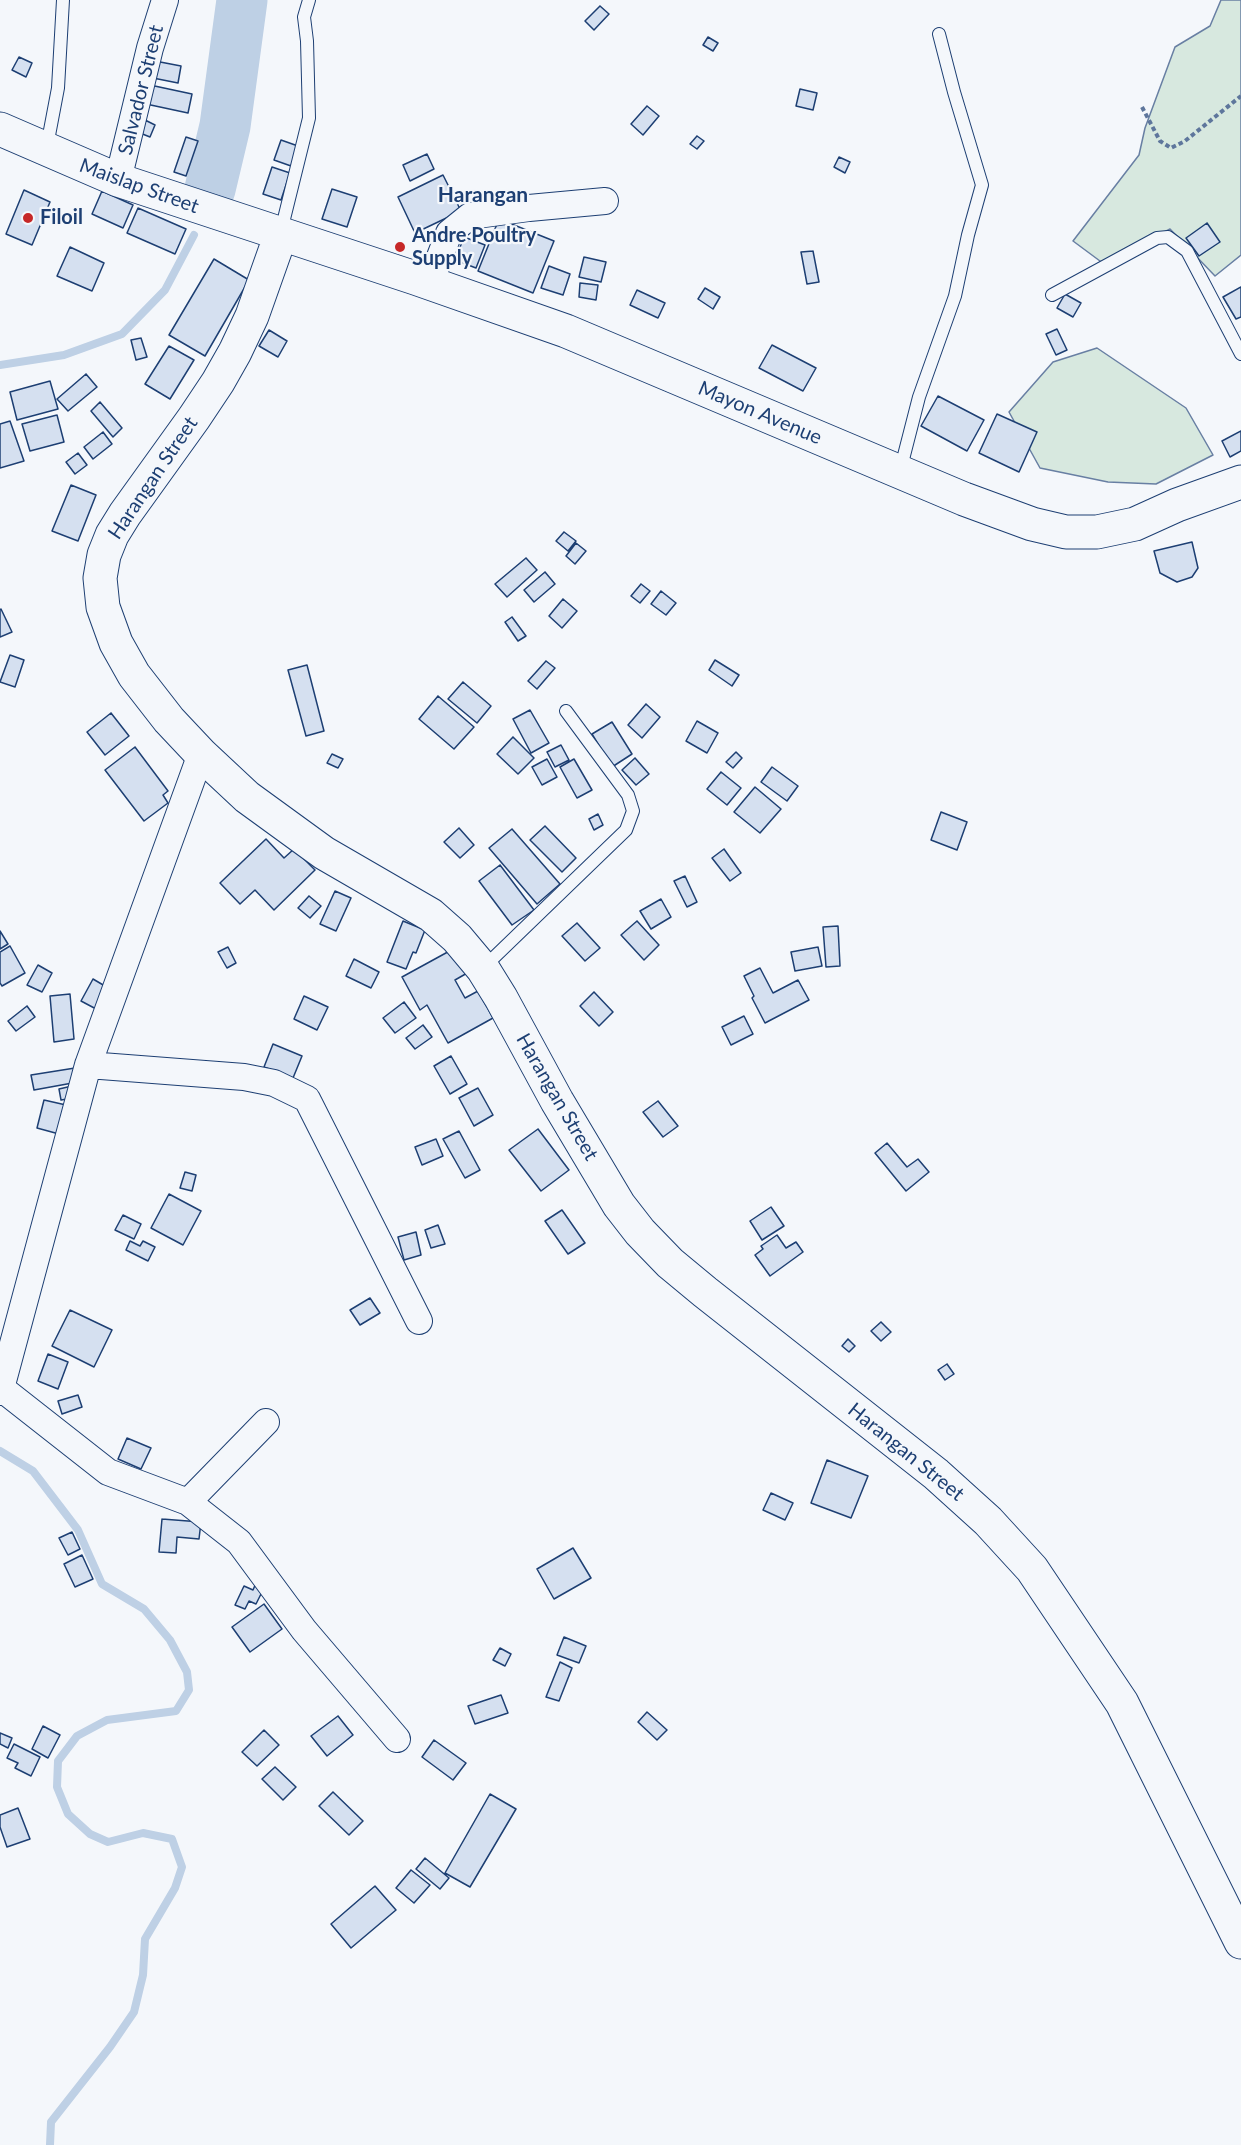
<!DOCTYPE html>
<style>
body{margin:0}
canvas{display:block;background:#f4f7fb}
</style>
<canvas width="1241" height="2145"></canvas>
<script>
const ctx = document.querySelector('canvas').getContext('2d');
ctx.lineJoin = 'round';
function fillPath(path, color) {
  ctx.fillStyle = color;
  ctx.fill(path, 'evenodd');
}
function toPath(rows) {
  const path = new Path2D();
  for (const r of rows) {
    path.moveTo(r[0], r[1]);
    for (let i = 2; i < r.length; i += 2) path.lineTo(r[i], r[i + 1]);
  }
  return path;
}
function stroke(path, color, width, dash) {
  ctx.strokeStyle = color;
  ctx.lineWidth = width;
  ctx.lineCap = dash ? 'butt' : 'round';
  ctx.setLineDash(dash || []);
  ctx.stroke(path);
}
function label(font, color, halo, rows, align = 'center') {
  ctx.font = font + ' Lato,sans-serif';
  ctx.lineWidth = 4.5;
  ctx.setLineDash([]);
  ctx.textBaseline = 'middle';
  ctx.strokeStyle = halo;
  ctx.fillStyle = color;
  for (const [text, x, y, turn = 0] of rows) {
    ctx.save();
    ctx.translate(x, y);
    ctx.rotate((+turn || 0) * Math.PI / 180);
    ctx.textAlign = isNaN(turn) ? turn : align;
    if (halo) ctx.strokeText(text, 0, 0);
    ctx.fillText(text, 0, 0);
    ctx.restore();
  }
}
const green = toPath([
 [1221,0,1241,0,1241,255,1215,276,1170,229,1104,264,1073,241,1139,155,1145,128,1175,47,1210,26,1221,0],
 [1097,348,1186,408,1213,455,1156,484,1108,482,1040,468,1009,412,1053,362,1097,348]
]);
const stream = toPath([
 [0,365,64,355,122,334,165,290,194,235],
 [0,1451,33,1471,78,1530,102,1584,144,1609,170,1640,187,1672,189,1690,176,1711,107,1720,77,1736,58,1761,57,1787,68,1814,90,1834,108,1842,143,1833,172,1839,182,1867,175,1888,145,1939,143,1975,134,2012,110,2047,51,2122,50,2145]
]);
const river = toPath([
 [210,189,225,126,242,0]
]);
const building = toPath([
 [600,6,609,14,594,30,585,21,600,6],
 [708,37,718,43,713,51,703,45,708,37],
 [19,57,32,63,26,77,12,70,19,57],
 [155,61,181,66,178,83,153,78,155,61],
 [150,85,192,94,188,113,146,104,150,85],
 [800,89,817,93,813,110,796,106,800,89],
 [647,106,659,116,643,135,631,124,647,106],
 [145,120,155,125,150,137,140,133,145,120],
 [697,136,704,141,697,149,690,144,697,136],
 [186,137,198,141,186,176,174,172,186,137],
 [281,140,298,146,291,166,274,160,281,140],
 [427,154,434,169,410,181,403,165,427,154],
 [839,157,850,162,845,173,834,167,839,157],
 [272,167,290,173,281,200,263,194,272,167],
 [443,175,461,211,415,233,398,197,443,175],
 [332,189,357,197,347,227,322,219,332,189],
 [24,190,50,202,32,245,6,234,24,190],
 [102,191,133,205,123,228,92,214,102,191],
 [138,208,186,229,175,254,127,233,138,208],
 [499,219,554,241,533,293,478,271,499,219],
 [1207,223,1220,242,1199,256,1186,238,1207,223],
 [464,237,485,245,476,268,455,260,464,237],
 [70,247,104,263,92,291,57,276,70,247],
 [813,251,819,282,807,284,801,252,813,251],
 [584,257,606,262,601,282,579,277,584,257],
 [214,259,249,280,205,356,169,335,214,259],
 [549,266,570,274,563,295,541,288,549,266],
 [580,283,598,285,596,300,579,297,580,283],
 [1241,287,1241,317,1236,319,1223,297,1241,287],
 [705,288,720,297,713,309,698,299,705,288],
 [637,290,665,303,658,318,630,305,637,290],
 [1065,294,1081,303,1073,317,1057,308,1065,294],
 [1057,329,1067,350,1056,355,1046,334,1057,329],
 [269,330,287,341,278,357,259,346,269,330],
 [141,338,147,357,136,360,131,340,141,338],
 [772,345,816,368,803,391,759,368,772,345],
 [169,346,194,360,170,399,145,384,169,346],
 [86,374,97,387,68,411,57,399,86,374],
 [50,381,58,409,17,420,10,392,50,381],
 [938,396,984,420,967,451,921,426,938,396],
 [100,402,122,428,113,437,91,411,100,402],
 [997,414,1037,432,1019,472,979,453,997,414],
 [57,415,64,442,30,451,22,424,57,415],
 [10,421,24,461,0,468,0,424,10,421],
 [1241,431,1241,451,1230,457,1222,441,1241,431],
 [103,432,112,444,93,459,84,447,103,432],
 [78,453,87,465,75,474,66,462,78,453],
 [71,485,96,495,78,541,52,531,71,485],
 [564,532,576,541,568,551,556,541,564,532],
 [1192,542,1198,568,1192,577,1177,582,1160,573,1154,551,1192,542],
 [576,543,586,551,575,564,566,556,576,543],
 [526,558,537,570,507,597,495,584,526,558],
 [545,572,555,584,534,602,524,590,545,572],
 [641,584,650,591,640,603,631,596,641,584],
 [661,591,676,603,666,615,651,604,661,591],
 [563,599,577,611,562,628,549,616,563,599],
 [1,609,12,632,0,637,0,610,1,609],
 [512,617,526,636,518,641,505,622,512,617],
 [10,655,24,660,15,687,0,682,10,655],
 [715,660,739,675,732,686,709,670,715,660],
 [546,661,555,668,537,689,528,681,546,661],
 [307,665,324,731,306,736,288,670,307,665],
 [463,682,491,706,477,723,448,699,463,682],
 [438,696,474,727,454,749,419,719,438,696],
 [646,704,660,717,642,738,628,725,646,704],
 [530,710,549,743,531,753,513,719,530,710],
 [111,713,129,736,105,755,87,732,111,713],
 [697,721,718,733,707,753,686,741,697,721],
 [612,722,632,754,612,767,592,734,612,722],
 [513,737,534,758,518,774,497,754,513,737],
 [561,745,569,760,555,767,547,752,561,745],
 [135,747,168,791,163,795,168,803,144,821,105,770,135,747],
 [736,752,742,758,733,768,726,762,736,752],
 [332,754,343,759,338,768,327,763,332,754],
 [635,758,649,774,636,785,622,770,635,758],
 [547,759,557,777,542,785,532,767,547,759],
 [574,759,592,790,577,798,560,767,574,759],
 [772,767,798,786,787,801,761,782,772,767],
 [721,772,741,788,727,805,707,789,721,772],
 [755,787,781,809,760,833,734,812,755,787],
 [941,812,967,822,957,850,931,840,941,812],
 [598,814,603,825,594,830,589,819,598,814],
 [545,826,576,858,562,872,530,840,545,826],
 [459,828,474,845,460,858,444,842,459,828],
 [512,829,560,884,537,904,489,848,512,829],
 [266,839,284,858,294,849,315,870,274,910,255,890,240,904,220,883,266,839],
 [724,849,741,873,730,881,712,858,724,849],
 [500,865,534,910,512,925,479,881,500,865],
 [685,876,697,902,687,907,674,881,685,876],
 [335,891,351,898,336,931,320,924,335,891],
 [309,896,321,906,310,918,298,908,309,896],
 [661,899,671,917,651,929,640,911,661,899],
 [403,921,425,930,416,953,413,952,406,969,387,962,403,921],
 [637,921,659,945,644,960,621,935,637,921],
 [577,923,600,948,585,961,562,936,577,923],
 [838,926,840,966,826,967,823,927,838,926],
 [0,931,8,944,0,949,0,931],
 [10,946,25,973,2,986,0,983,0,952,10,946],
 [228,947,236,963,227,968,218,952,228,947],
 [818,947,822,966,795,971,791,952,818,947],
 [455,948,469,972,455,980,465,998,478,991,493,1018,448,1043,427,1005,420,1010,402,977,455,948],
 [354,959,379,972,371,988,346,976,354,959],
 [38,965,52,973,42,992,27,985,38,965],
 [760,968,773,993,798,980,809,1000,765,1023,752,998,754,996,744,976,760,968],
 [93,979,110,989,98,1010,81,1001,93,979],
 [594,992,613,1012,599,1026,580,1006,594,992],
 [70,994,74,1039,54,1042,50,996,70,994],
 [304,996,328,1007,317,1030,294,1019,304,996],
 [404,1002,416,1018,395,1033,383,1018,404,1002],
 [27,1006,35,1017,16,1031,8,1021,27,1006],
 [744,1016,753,1034,731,1045,722,1027,744,1016],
 [423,1025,432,1037,415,1049,406,1038,423,1025],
 [273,1044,302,1056,293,1078,264,1067,273,1044],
 [451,1056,467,1084,450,1094,434,1066,451,1056],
 [75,1068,78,1082,34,1090,31,1075,75,1068],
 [72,1086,74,1098,61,1100,59,1089,72,1086],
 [478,1088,493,1115,474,1126,459,1098,478,1088],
 [44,1100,66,1105,59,1134,37,1128,44,1100],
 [658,1101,678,1126,663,1137,643,1112,658,1101],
 [538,1129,569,1170,541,1191,509,1150,538,1129],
 [459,1131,480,1170,465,1178,443,1139,459,1131],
 [436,1139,443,1156,422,1165,415,1147,436,1139],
 [887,1143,907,1167,918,1159,929,1172,906,1191,875,1153,887,1143],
 [185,1172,196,1175,192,1191,180,1188,185,1172],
 [169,1194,201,1211,183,1245,151,1228,169,1194],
 [771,1207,784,1226,762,1240,750,1221,771,1207],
 [562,1210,585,1243,568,1254,545,1221,562,1210],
 [123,1215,141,1224,134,1239,115,1230,123,1215],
 [438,1225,445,1244,431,1248,425,1230,438,1225],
 [416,1232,421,1255,404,1260,398,1237,416,1232],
 [777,1235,786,1248,796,1242,803,1252,770,1276,755,1255,763,1249,761,1246,777,1235],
 [130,1241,140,1246,143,1241,155,1247,148,1261,126,1250,130,1241],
 [370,1298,380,1313,360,1325,350,1310,370,1298],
 [70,1310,112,1330,94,1367,52,1346,70,1310],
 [881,1322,891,1332,881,1341,871,1331,881,1322],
 [848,1339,855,1346,849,1352,842,1346,848,1339],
 [48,1354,68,1362,58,1389,38,1381,48,1354],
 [947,1364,954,1374,945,1380,938,1370,947,1364],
 [78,1395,82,1407,62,1414,58,1401,78,1395],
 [127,1438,151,1448,141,1469,118,1459,127,1438],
 [827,1460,868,1476,851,1518,811,1503,827,1460],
 [771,1493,793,1503,785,1520,763,1510,771,1493],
 [162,1519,201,1522,199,1539,177,1537,176,1553,159,1552,162,1519],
 [72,1532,80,1549,68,1555,59,1538,72,1532],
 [573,1548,591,1578,554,1599,537,1569,573,1548],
 [82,1555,93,1579,75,1587,64,1564,82,1555],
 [256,1583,264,1588,256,1604,249,1601,245,1609,235,1605,244,1586,253,1590,256,1583],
 [264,1604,282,1629,250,1652,232,1627,264,1604],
 [564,1637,586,1646,579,1663,557,1655,564,1637],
 [500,1648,511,1654,505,1666,493,1660,500,1648],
 [560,1662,572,1668,559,1701,546,1697,560,1662],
 [501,1695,508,1713,475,1724,468,1706,501,1695],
 [647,1712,667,1730,657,1740,638,1722,647,1712],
 [338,1716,353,1735,327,1756,311,1736,338,1716],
 [43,1726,60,1735,48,1758,32,1749,43,1726],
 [264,1730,279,1745,257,1766,242,1752,264,1730],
 [0,1733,12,1738,8,1748,0,1744,0,1733],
 [434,1740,466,1763,453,1780,422,1757,434,1740],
 [14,1744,40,1757,31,1776,15,1768,18,1763,7,1758,14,1744],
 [275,1767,296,1787,283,1800,262,1779,275,1767],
 [333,1792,363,1821,349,1835,319,1806,333,1792],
 [490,1794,516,1809,470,1887,445,1873,490,1794],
 [18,1808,30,1839,7,1847,0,1827,0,1815,18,1808],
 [425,1858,449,1878,440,1889,416,1869,425,1858],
 [411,1870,430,1885,414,1903,396,1888,411,1870],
 [375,1886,396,1910,351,1948,331,1924,375,1886]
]);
const path = toPath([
 [1142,107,1160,141,1171,148,1185,141,1241,96]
]);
const lane = toPath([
 [47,146,58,88,63,0],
 [281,231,309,118,307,41,304,17,309,0],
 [1052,295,1157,238,1168,237,1187,251,1241,354],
 [900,471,919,397,955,296,968,235,982,185,954,92,939,34],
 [483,968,626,830,633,811,628,795,566,711]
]);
const street = toPath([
 [118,180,150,48,165,0],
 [430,283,449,233,470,216,529,208,605,201],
 [88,1065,244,1077,274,1083,307,1099,419,1321],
 [1,1388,108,1472,188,1502,239,1542,304,1630,397,1739],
 [0,1392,88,1065,201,754],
 [188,1502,266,1422]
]);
const secondary = toPath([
 [0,129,118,180,415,278,566,331,964,499,1032,524,1066,532,1097,532,1135,524,1177,505,1241,482],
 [281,234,252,316,235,352,218,382,194,418,125,514,112,535,104,555,100,578,103,607,116,643,134,675,169,720,201,754,247,797,324,853,431,915,457,938,483,969,501,998,557,1101,619,1205,640,1232,670,1263,705,1292,936,1474,988,1521,1032,1569,1122,1703,1241,1942]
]);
const markers = [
 [28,218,6,"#c62828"],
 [400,247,6,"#c62828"]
];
const streetNames = [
 ["Salvador Street",141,90,-76],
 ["Maislap Street",139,186,20],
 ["Mayon Avenue",760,413,23],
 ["Harangan Street",153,478,-56],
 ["Harangan Street",557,1097,60],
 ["Harangan Street",906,1452,39]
];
const poiNames = [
 ["Filoil",40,218],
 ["Andre Poultry",412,236],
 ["Supply",412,259]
];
const neighbourhoodNames = [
 ["Harangan",483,195]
];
fillPath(green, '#d7e8df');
stroke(green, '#687fa3', 1.5);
stroke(stream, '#bed0e5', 8);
stroke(river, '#bed0e5', 51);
fillPath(building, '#d5e0f0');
stroke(building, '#1d3f73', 1.5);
stroke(lane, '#1d3f73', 14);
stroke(street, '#1d3f73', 28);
stroke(secondary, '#1d3f73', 35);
stroke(path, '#5e769c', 4, [4.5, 3]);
stroke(lane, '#f4f7fb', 12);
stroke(street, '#f4f7fb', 26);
stroke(secondary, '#f4f7fb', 33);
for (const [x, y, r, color] of markers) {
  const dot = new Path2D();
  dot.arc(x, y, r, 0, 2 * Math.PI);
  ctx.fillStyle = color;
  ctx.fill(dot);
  stroke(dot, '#f4f7fb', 2);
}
label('20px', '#1d3f73', '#f4f7fb', streetNames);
label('bold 20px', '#1d3f73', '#f4f7fb', poiNames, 'left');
label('bold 21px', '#1d3f73', '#f4f7fb', neighbourhoodNames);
</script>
